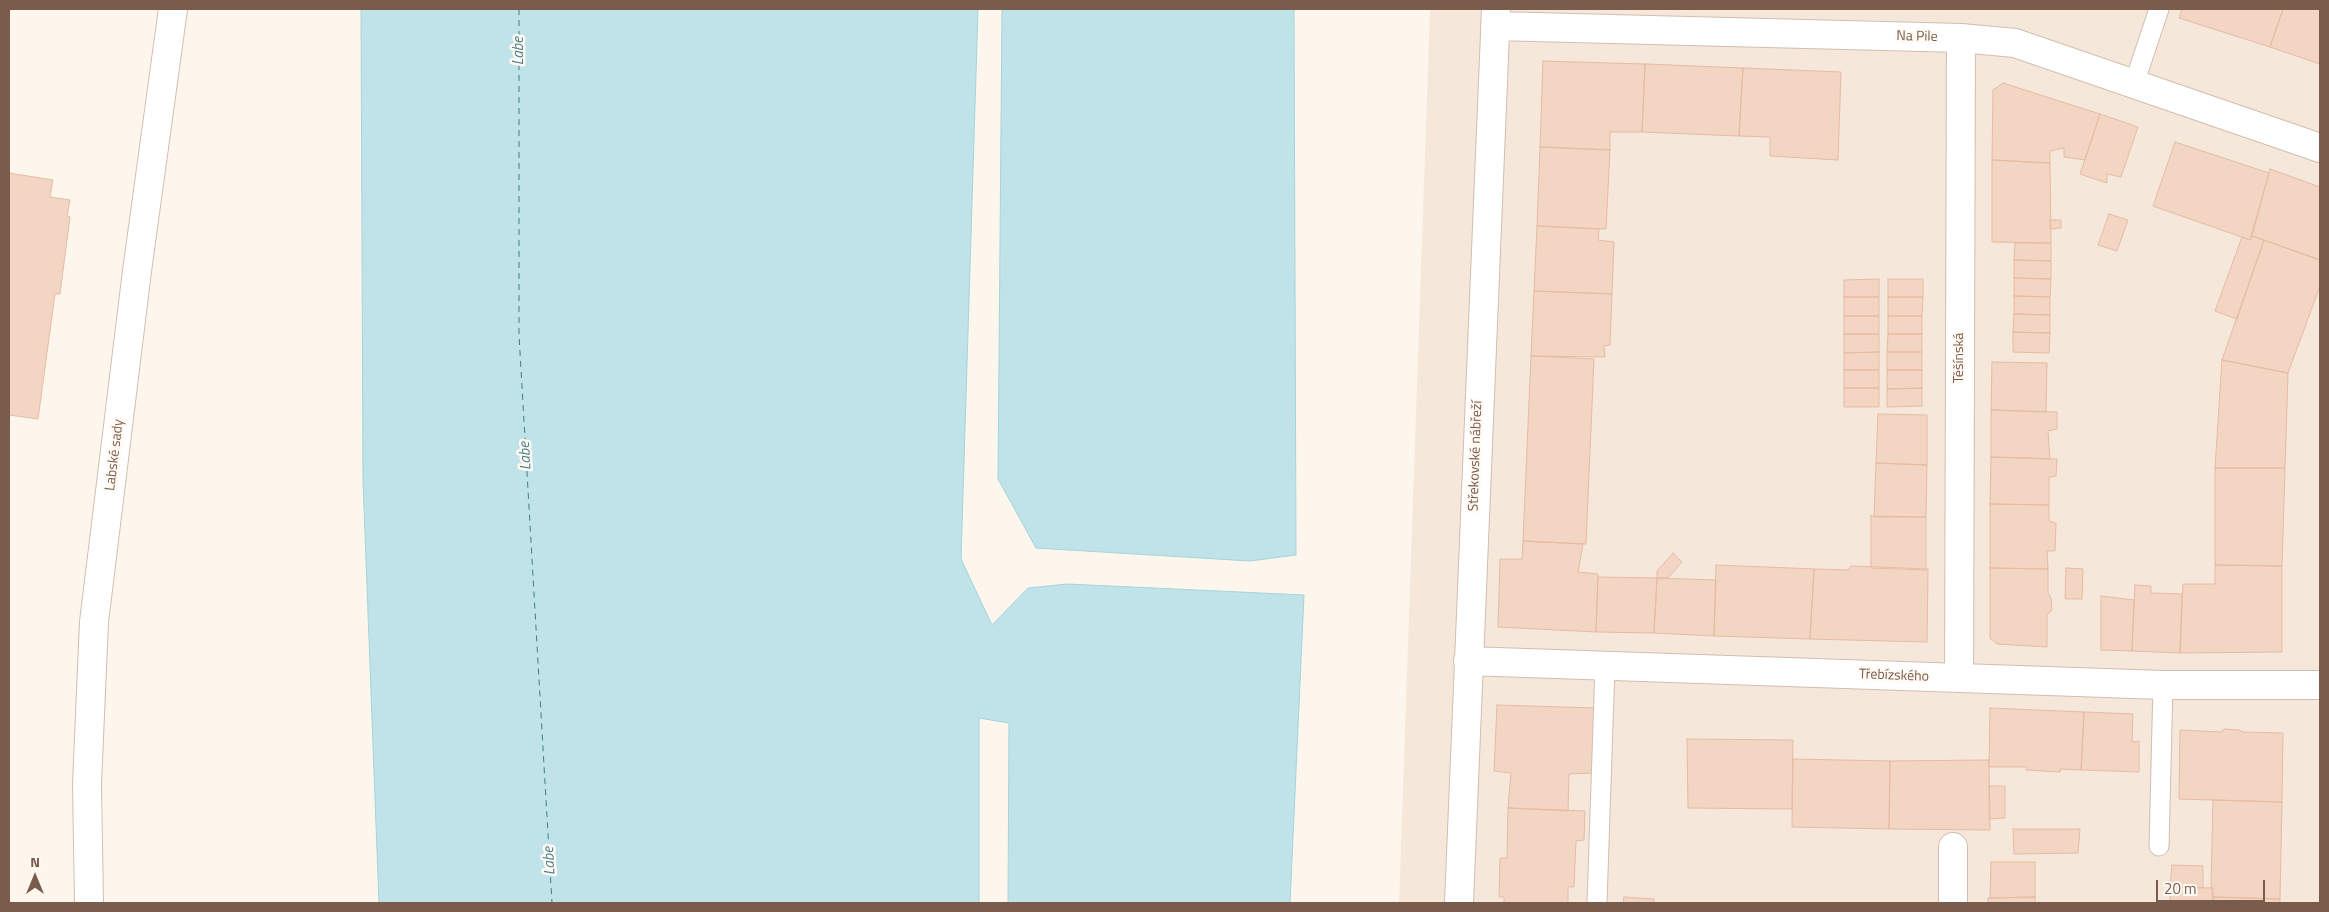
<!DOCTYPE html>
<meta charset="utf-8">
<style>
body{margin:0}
#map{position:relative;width:2329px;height:912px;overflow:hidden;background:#fdf6ec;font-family:"Titillium Web",sans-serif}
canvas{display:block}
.frame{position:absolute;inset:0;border:10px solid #7a5c4d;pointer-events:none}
.north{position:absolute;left:10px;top:852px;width:50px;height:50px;-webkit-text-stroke:4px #fffaf3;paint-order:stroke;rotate:0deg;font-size:14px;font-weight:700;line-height:20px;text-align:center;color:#7a5c4d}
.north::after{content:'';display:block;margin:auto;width:18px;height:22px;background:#7a5c4d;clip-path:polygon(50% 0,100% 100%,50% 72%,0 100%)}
.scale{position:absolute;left:2156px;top:880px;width:109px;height:22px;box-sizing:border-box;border:2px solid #7a5c4d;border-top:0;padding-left:6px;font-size:15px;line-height:18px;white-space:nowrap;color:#7a5c4d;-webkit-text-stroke:4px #fffaf3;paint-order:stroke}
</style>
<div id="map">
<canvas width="2329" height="912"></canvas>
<div class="frame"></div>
<div class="north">N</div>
<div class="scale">20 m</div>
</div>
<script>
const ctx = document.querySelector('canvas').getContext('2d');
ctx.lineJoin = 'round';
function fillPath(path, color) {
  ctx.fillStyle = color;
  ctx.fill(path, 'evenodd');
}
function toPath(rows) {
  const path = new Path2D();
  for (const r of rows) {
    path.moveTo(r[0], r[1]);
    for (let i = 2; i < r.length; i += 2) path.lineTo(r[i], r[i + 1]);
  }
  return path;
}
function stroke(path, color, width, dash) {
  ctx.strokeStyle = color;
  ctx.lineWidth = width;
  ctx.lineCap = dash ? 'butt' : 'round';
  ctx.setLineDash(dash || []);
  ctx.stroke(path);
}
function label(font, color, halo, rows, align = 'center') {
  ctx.font = font + ' "Titillium Web",sans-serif';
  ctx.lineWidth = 5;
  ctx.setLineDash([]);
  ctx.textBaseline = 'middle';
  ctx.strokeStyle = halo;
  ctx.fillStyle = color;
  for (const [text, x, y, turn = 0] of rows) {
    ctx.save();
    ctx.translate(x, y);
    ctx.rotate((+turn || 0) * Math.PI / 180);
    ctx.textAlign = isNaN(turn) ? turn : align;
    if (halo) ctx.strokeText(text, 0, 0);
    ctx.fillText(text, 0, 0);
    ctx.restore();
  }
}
const residential = toPath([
 [1430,9,2320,9,2320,903,1399,903]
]);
const water = toPath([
 [361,9,978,9,961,559,992,625,1028,588,1067,584,1304,595,1290,903,1008,903,1009,723,979,718,979,903,379,903,363,481,361,9],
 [1002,9,1294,9,1296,555,1250,561,1036,548,998,479,1002,9]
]);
const ferry = toPath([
 [519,9,519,335,552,903]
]);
const building = toPath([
 [2182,9,2283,9,2270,47,2179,18,2182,9],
 [2283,9,2320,9,2320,64,2270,47,2283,9],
 [1543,61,1645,64,1642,132,1610,132,1610,150,1540,147,1543,61],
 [1645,64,1743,68,1739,136,1642,132,1645,64],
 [1743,68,1841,72,1838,160,1770,156,1770,137,1739,136,1743,68],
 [2003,83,2100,114,2085,160,2064,157,2064,148,2050,151,2050,163,1992,160,1993,90,2003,83],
 [2100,114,2138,127,2121,177,2107,174,2107,183,2080,174,2100,114],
 [2175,142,2269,173,2250,240,2153,206,2175,142],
 [1540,147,1610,150,1606,229,1537,226,1540,147],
 [1992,160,2050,163,2051,243,1992,242,1992,160],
 [2270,169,2320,187,2320,260,2252,236,2270,169],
 [9,173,53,180,50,197,70,200,67,216,70,217,60,294,55,294,38,419,9,415,9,173],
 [2109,214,2128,220,2117,251,2098,245,2109,214],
 [2050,220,2061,220,2061,228,2050,229,2050,220],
 [1537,226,1599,229,1598,240,1614,242,1612,294,1534,291,1537,226],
 [2252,236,2264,240,2237,319,2215,311,2242,237,2250,240,2252,236],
 [2264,240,2320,260,2320,286,2288,373,2222,360,2264,240],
 [2015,243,2051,243,2051,261,2014,260,2015,243],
 [2014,260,2051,261,2051,279,2014,278,2014,260],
 [2014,278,2051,279,2050,297,2014,296,2014,278],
 [1879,279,1879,297,1844,297,1844,280,1879,279],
 [1888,279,1923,279,1923,297,1888,297,1888,279],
 [1534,291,1612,294,1610,345,1604,346,1605,357,1531,356,1534,291],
 [2014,296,2050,297,2050,315,2014,314,2014,296],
 [1844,297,1879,297,1879,316,1844,316,1844,297],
 [1888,297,1923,297,1922,316,1888,316,1888,297],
 [2014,314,2050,315,2050,333,2013,332,2014,314],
 [1844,316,1879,316,1879,334,1844,334,1844,316],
 [1888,316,1922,316,1922,334,1888,334,1888,316],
 [2013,332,2050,333,2049,353,2013,352,2013,332],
 [1844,334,1879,334,1879,352,1844,353,1844,334],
 [1888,334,1922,334,1922,352,1887,352,1888,334],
 [1879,352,1879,370,1844,370,1844,353,1879,352],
 [1887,352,1922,352,1922,370,1887,370,1887,352],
 [1531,356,1594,359,1586,544,1523,541,1531,356],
 [2222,360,2288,373,2285,468,2215,468,2222,360],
 [1992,362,2047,363,2046,412,1991,410,1992,362],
 [1844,370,1879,370,1879,388,1844,388,1844,370],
 [1887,370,1922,370,1922,388,1887,389,1887,370],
 [1844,388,1879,388,1879,407,1844,407,1844,388],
 [1922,388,1922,406,1887,407,1887,389,1922,388],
 [1991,410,2057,412,2057,429,2048,431,2050,459,1991,457,1991,410],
 [1878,414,1927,415,1927,465,1876,463,1878,414],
 [1991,457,2057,459,2056,476,2049,477,2049,505,1990,504,1991,457],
 [1876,463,1927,465,1926,517,1874,517,1876,463],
 [2215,468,2285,468,2282,566,2215,565,2215,468],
 [1990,504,2049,505,2049,521,2056,523,2055,551,2047,551,2048,569,1990,568,1990,504],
 [1871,516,1926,517,1926,570,1871,568,1871,516],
 [1523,541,1583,544,1578,572,1598,574,1596,632,1498,627,1500,559,1522,559,1523,541],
 [1673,553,1682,562,1668,578,1657,578,1657,571,1673,553],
 [1716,565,1814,569,1810,639,1714,636,1716,565],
 [2215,565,2282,566,2282,652,2180,653,2183,584,2215,584,2215,565],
 [1851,566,1928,569,1927,642,1810,639,1814,569,1848,570,1851,566],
 [1990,568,2048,569,2048,593,2051,598,2052,610,2047,615,2047,647,1997,644,1990,638,1990,568],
 [2066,568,2083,569,2082,599,2065,599,2066,568],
 [1598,577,1657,578,1654,633,1596,632,1598,577],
 [1657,578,1716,580,1714,636,1654,633,1657,578],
 [2135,585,2151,586,2151,593,2182,594,2180,653,2132,651,2135,585],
 [2101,596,2134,600,2132,651,2101,650,2101,596],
 [1497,705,1596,708,1594,773,1569,774,1568,811,1508,808,1511,773,1494,771,1497,705],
 [1990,708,2084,712,2081,770,2060,769,2060,772,2026,770,2026,767,1989,767,1990,708],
 [2084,712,2133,714,2132,742,2139,741,2139,772,2081,770,2084,712],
 [2225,729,2239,730,2243,732,2283,733,2282,802,2179,799,2180,730,2220,732,2225,729],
 [1687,739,1793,740,1792,809,1688,808,1687,739],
 [1793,759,1890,761,1889,829,1792,827,1793,759],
 [1989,760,1990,830,1889,829,1890,761,1989,760],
 [1989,786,2005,786,2005,818,1989,819,1989,786],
 [2213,800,2282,802,2280,899,2213,897,2211,885,2213,800],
 [1508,808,1585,811,1584,840,1576,841,1574,887,1568,887,1568,903,1504,903,1504,897,1499,897,1500,858,1507,858,1508,808],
 [2013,829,2080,829,2078,853,2014,854,2013,829],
 [1991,862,2035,862,2035,897,1990,898,1991,862],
 [2172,865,2203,866,2203,888,2170,887,2172,865],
 [2170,887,2213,888,2213,903,2170,903,2170,887],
 [1624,897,1654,899,1654,903,1623,903,1624,897],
 [2035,897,2035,903,1988,903,1988,898,2035,897],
 [2213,897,2280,899,2280,903,2213,903,2213,897]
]);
const lane = toPath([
 [2134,84,2159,9],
 [2159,846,2163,685],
 [1597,903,1605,666]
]);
const street = toPath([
 [1495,26,1961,38,2015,43,2320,148],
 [1468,661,2163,685,2320,685],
 [1959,678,1961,38],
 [1953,847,1953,903],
 [89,903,87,784,94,622,137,271,173,9],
 [1459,903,1496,9]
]);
const streetNames = [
 ["Na Pile",1917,37,1],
 ["Těšínská",1960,358,-90],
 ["Labské sady",115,455,-83],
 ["Střekovské nábřeží",1476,456,-88],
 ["Třebízského",1894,676,2]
];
const waterNames = [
 ["Labe",519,51,-90],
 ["Labe",526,456,-93],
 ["Labe",550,861,-93]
];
fillPath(residential, '#f5e8da');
fillPath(water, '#bfe3e8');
stroke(water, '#a5d3da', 1);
stroke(ferry, '#437c86', 1, [6, 5]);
fillPath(building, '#f3d5c3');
stroke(building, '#e6bba3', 1);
stroke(lane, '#d1beb0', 21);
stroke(street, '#d1beb0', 30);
stroke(lane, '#fff', 19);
stroke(street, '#fff', 28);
label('14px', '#7a5c4d', '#fffaf3', streetNames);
label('italic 15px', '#437c86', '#fffaf3', waterNames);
</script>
